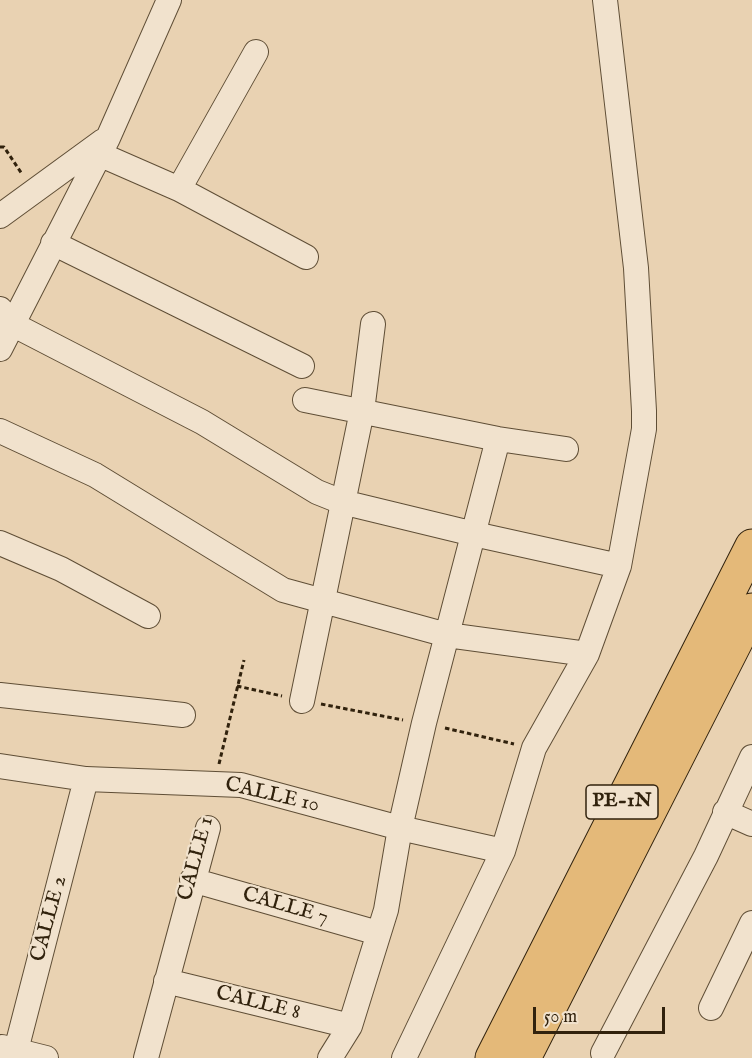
<!DOCTYPE html>
<style>
body{margin:0}
#map{position:relative;width:752px;height:1058px;overflow:hidden;background:#e9d2b2;font-family:"IM FELL English",serif}
canvas{display:block}
.scale{position:absolute;left:533px;top:1007px;width:132px;height:27px;box-sizing:border-box;border:3px solid #31220d;border-top:0;padding-left:8px;font-size:18px;line-height:21px;white-space:nowrap;color:#31220d;-webkit-text-stroke:4px #f1e2cd;paint-order:stroke}
</style>
<div id="map">
<canvas width="752" height="1058"></canvas>
<div class="scale">50 m</div>
</div>
<script>
const ctx = document.querySelector('canvas').getContext('2d');
ctx.lineJoin = 'round';
function toPath(rows) {
  const path = new Path2D();
  for (const r of rows) {
    path.moveTo(r[0], r[1]);
    for (let i = 2; i < r.length; i += 2) path.lineTo(r[i], r[i + 1]);
  }
  return path;
}
function stroke(path, color, width, dash) {
  ctx.strokeStyle = color;
  ctx.lineWidth = width;
  ctx.lineCap = dash ? 'butt' : 'round';
  ctx.setLineDash(dash || []);
  ctx.stroke(path);
}
function label(font, color, halo, rows, align = 'center') {
  ctx.font = font + ' "IM FELL English",serif';
  ctx.lineWidth = 4.5;
  ctx.setLineDash([]);
  ctx.textBaseline = 'middle';
  ctx.strokeStyle = halo;
  ctx.fillStyle = color;
  for (const [text, x, y, turn = 0] of rows) {
    ctx.save();
    ctx.translate(x, y);
    ctx.rotate((+turn || 0) * Math.PI / 180);
    ctx.textAlign = isNaN(turn) ? turn : align;
    if (halo) ctx.strokeText(text, 0, 0);
    ctx.fillText(text, 0, 0);
    ctx.restore();
  }
}
const path = toPath([
 [0,147,4,147,22,174],
 [237,686,282,696],
 [321,704,403,720],
 [445,728,514,744],
 [219,764,244,660]
]);
const minor = toPath([
 [99,154,179,189,306,257],
 [179,189,256,52],
 [0,216,103,141],
 [53,243,302,366],
 [0,309,14,325,202,422,317,492,342,502,474,534,619,566],
 [0,349,108,138,169,0],
 [305,400,498,439,566,449],
 [0,431,95,475,283,590,447,635,587,654],
 [0,543,61,569,148,616],
 [0,695,183,715],
 [302,701,362,411,373,324],
 [0,766,86,779,241,785,400,828,503,851],
 [725,812,752,824],
 [192,880,378,933],
 [166,981,350,1026],
 [711,1008,752,923],
 [2,1047,46,1058],
 [603,1053,706,856,752,757],
 [14,1058,86,779],
 [146,1058,208,828],
 [330,1058,350,1026,386,910,400,828,424,723,498,439],
 [404,1058,503,851,534,748,587,654,619,566,644,429,644,411,636,268,605,0]
]);
const highway = toPath([
 [492,1058,752,546],
 [524,1058,752,610]
]);
const shields = [
 [622,802,72]
];
const shieldNames = [
 ["PE-1N",622,802]
];
const streetNames = [
 ["CALLE 10",272,796,13],
 ["CALLE 1",197,859,-75],
 ["CALLE 7",285,907,16],
 ["CALLE 2",50,919,-75],
 ["CALLE 8",258,1004,14]
];
stroke(minor, '#5f4e36', 26);
stroke(highway, '#31220d', 35);
stroke(path, '#31220d', 3, [4.5, 3]);
stroke(minor, '#f1e2cd', 24);
stroke(highway, '#e4b979', 33);
for (const [x, y, w] of shields) {
  const box = new Path2D();
  box.roundRect(x - w / 2, y - 17, w, 34, 4.5);
  ctx.fillStyle = '#f1e2cd';
  ctx.fill(box);
  stroke(box, '#31220d', 1.5);
}
label('bold 20px', '#31220d', null, shieldNames);
label('21px', '#31220d', '#f1e2cd', streetNames);
</script>
